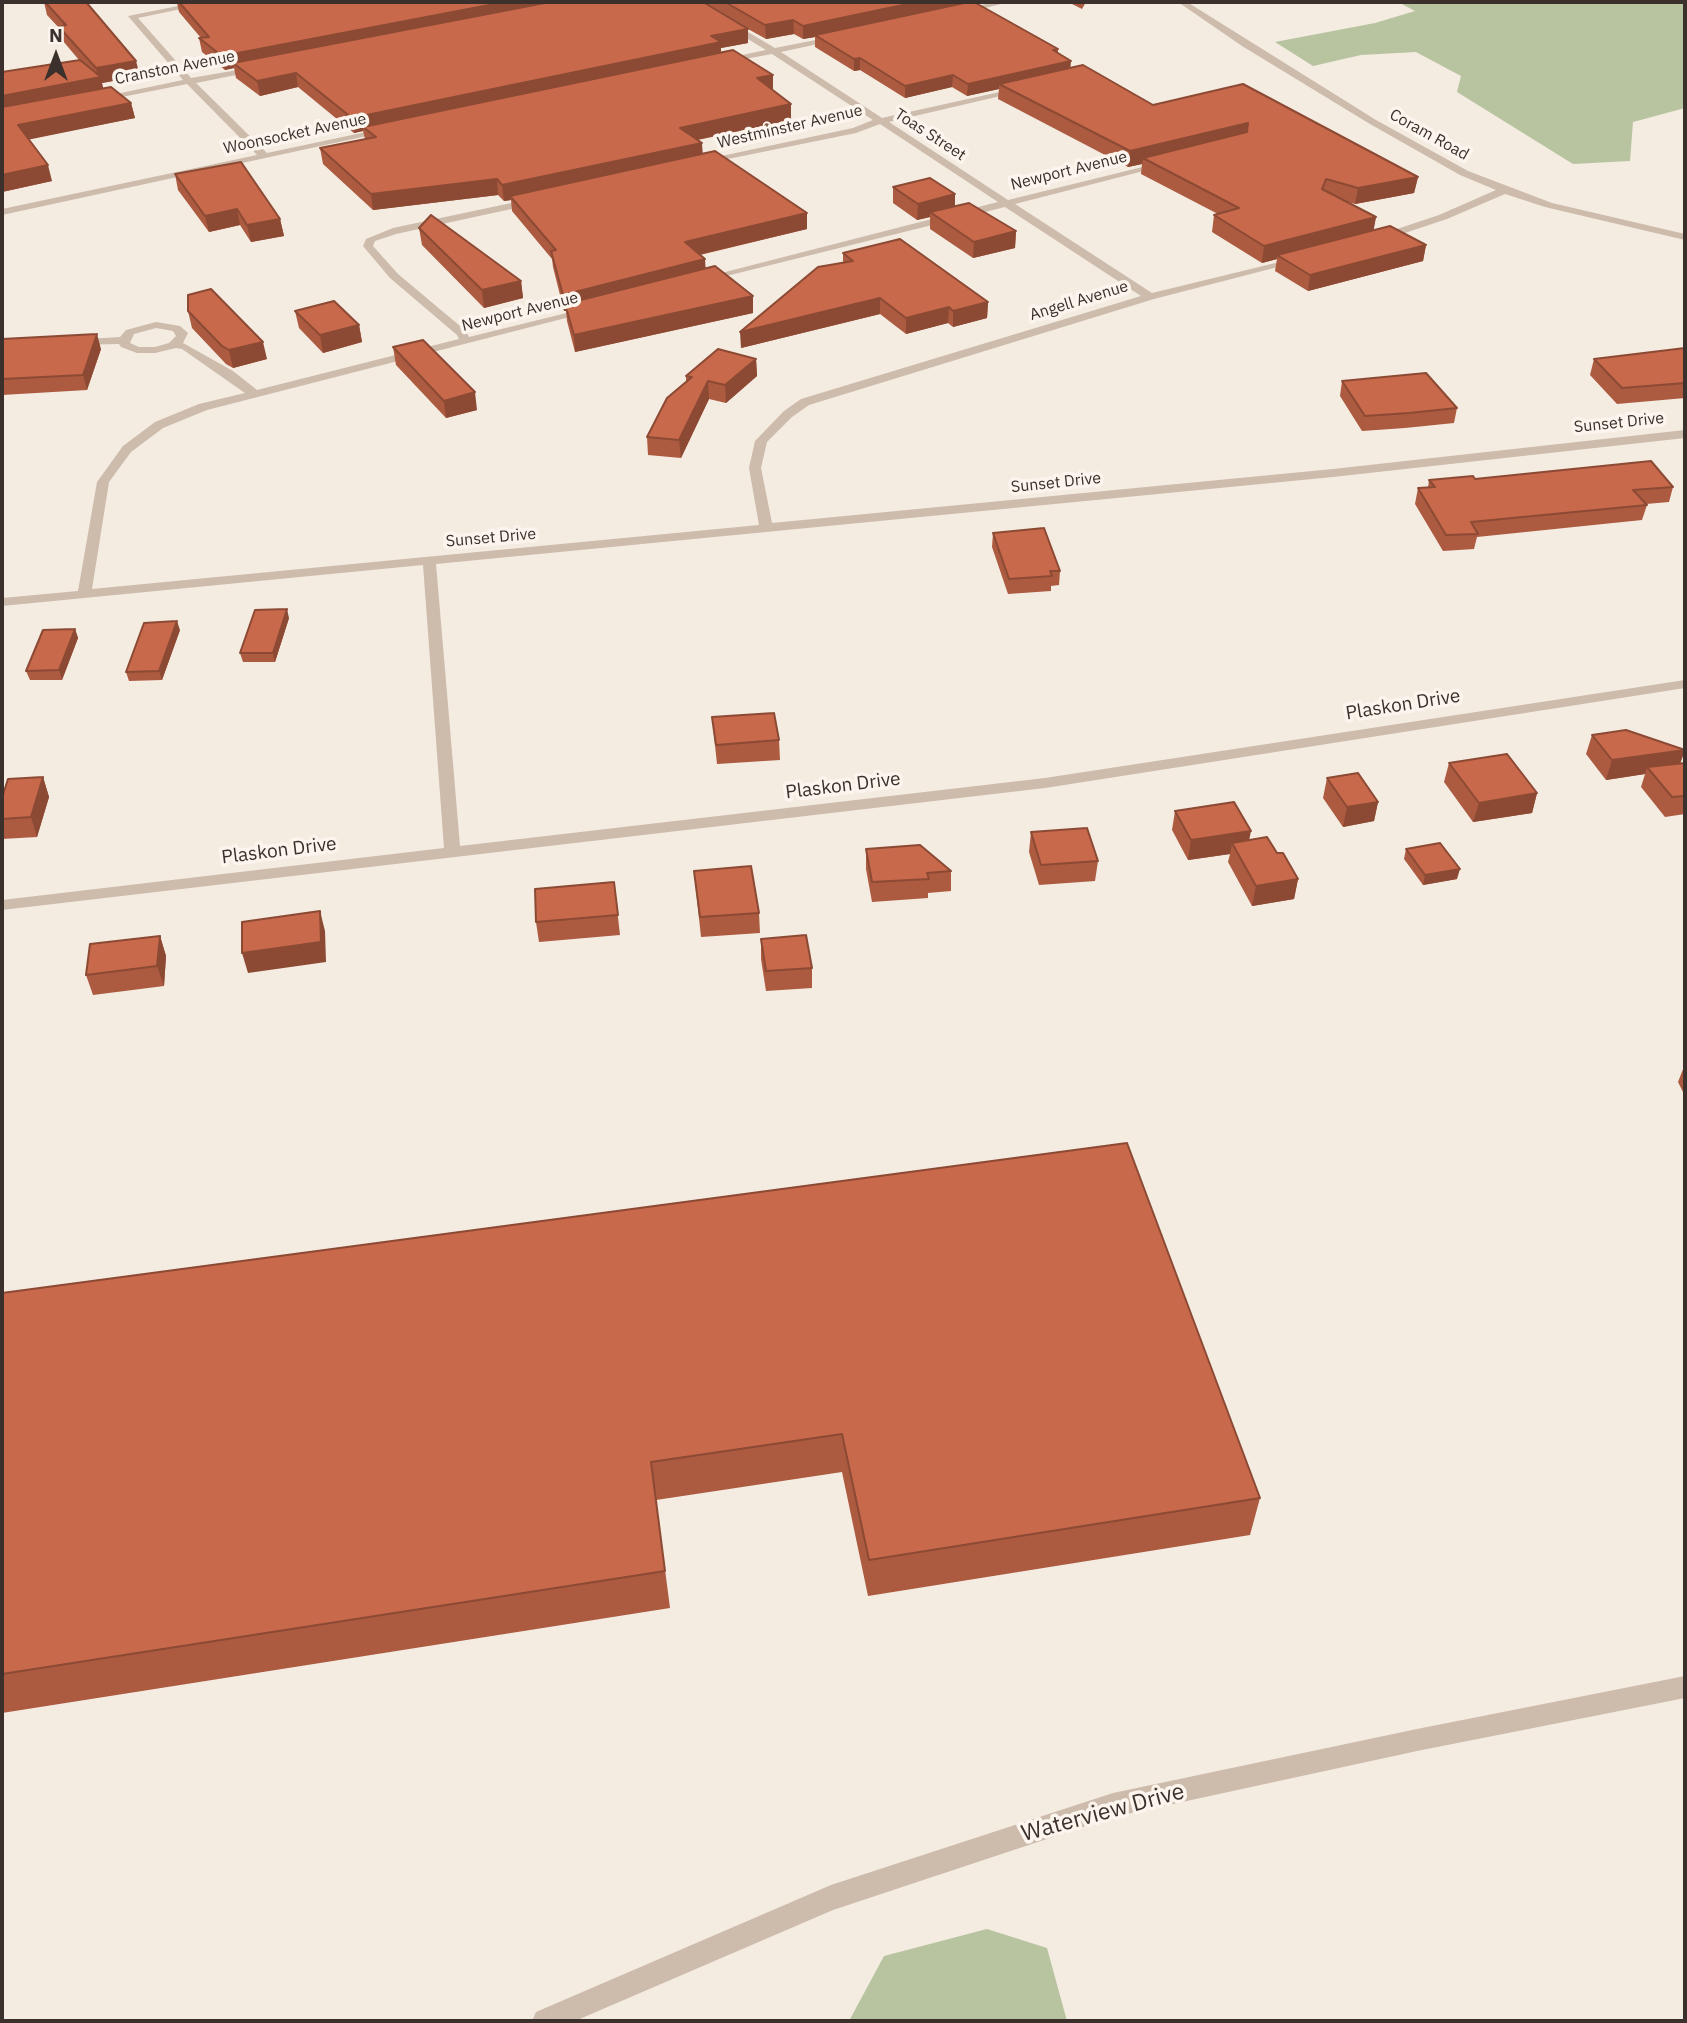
<!DOCTYPE html>
<style>
body{margin:0}
#map{position:relative;width:1687px;height:2023px;overflow:hidden;background:#f4ebe1;font-family:"IBM Plex Sans",sans-serif}
canvas{display:block}
.frame{position:absolute;inset:0;border:4px solid #3b302b;pointer-events:none}
.north{position:absolute;left:21px;top:21px;width:70px;height:70px;-webkit-text-stroke:5px #fbf5ee;paint-order:stroke;rotate:0deg;font-size:19px;font-weight:700;line-height:28px;text-align:center;color:#3b302b}
.north::after{content:'';display:block;margin:auto;width:24px;height:32px;background:#3b302b;clip-path:polygon(50% 0,100% 100%,50% 72%,0 100%)}
</style>
<div id="map">
<canvas width="1687" height="2023"></canvas>
<div class="frame"></div>
<div class="north">N</div>
</div>
<script>
const ctx = document.querySelector('canvas').getContext('2d');
ctx.lineJoin = 'round';
function fillPath(path, color) {
  ctx.fillStyle = color;
  ctx.fill(path, 'evenodd');
}
function toPath(rows) {
  const path = new Path2D();
  for (const r of rows) {
    path.moveTo(r[0], r[1]);
    for (let i = 2; i < r.length; i += 2) path.lineTo(r[i], r[i + 1]);
  }
  return path;
}
function stroke(path, color, width, dash) {
  ctx.strokeStyle = color;
  ctx.lineWidth = width;
  ctx.lineCap = dash ? 'butt' : 'round';
  ctx.setLineDash(dash || []);
  ctx.stroke(path);
}
function label(font, color, halo, rows, align = 'center') {
  ctx.font = font + ' "IBM Plex Sans",sans-serif';
  ctx.lineWidth = 7;
  ctx.setLineDash([]);
  ctx.textBaseline = 'middle';
  ctx.strokeStyle = halo;
  ctx.fillStyle = color;
  for (const [text, x, y, turn = 0] of rows) {
    ctx.save();
    ctx.translate(x, y);
    ctx.rotate((+turn || 0) * Math.PI / 180);
    ctx.textAlign = isNaN(turn) ? turn : align;
    if (halo) ctx.strokeText(text, 0, 0);
    ctx.fillText(text, 0, 0);
    ctx.restore();
  }
}
const green = toPath([
 [1398,2,1685,2,1685,108,1633,122,1630,161,1573,164,1457,92,1461,76,1416,52,1361,55,1313,66,1275,42,1375,23,1415,11],
 [987,1929,1047,1948,1067,2021,849,2021,884,1956]
]);
const minor = toPath([
 [198,2,215,2,138,18,191,78,261,66,261,70,196,83,267,153,385,128,390,131,2,215,2,209,257,155,187,84,97,102,92,99,183,80,128,16,198,2],
 [687,2,697,2,775,48,841,35,841,39,781,52,882,118,1022,87,1022,91,889,122,1008,200,1167,161,1167,165,1015,204,1152,293,1296,258,1301,261,1154,299,809,405,792,417,767,442,761,468,772,523,1333,469,1685,430,1685,438,1333,477,436,564,460,846,1045,778,1685,680,1685,688,1045,788,2,910,2,900,444,848,423,565,2,606,2,598,78,591,97,482,123,446,155,422,199,404,245,393,182,349,176,348,155,353,137,353,121,347,119,344,75,345,69,342,71,340,120,337,126,330,156,322,180,326,188,333,183,343,233,371,257,390,459,339,457,335,390,278,363,246,366,239,393,228,535,198,540,201,539,203,396,234,375,241,373,246,398,274,466,331,469,337,587,308,593,311,207,410,163,428,131,452,109,482,92,589,759,525,749,468,755,441,784,411,801,399,1141,296,1005,207,702,282,702,278,998,202,880,124,856,133,698,165,698,161,853,128,873,120,772,54,718,64,718,60,766,50,687,2],
 [156,328,173,331,176,336,169,343,155,347,139,347,130,343,134,334,156,328],
 [994,2,1009,2,961,14,957,11,994,2],
 [1178,2,1187,2,1376,120,1468,171,1552,203,1685,234,1685,240,1545,207,1505,194,1447,219,1381,241,1373,241,1373,237,1439,215,1496,190,1460,175,1370,124,1242,46,1178,2],
 [1685,1676,1685,1698,1417,1751,1113,1817,833,1910,575,2021,532,2021,536,2012,831,1885,1113,1793,1417,1729,1685,1676]
]);
const wall = toPath([
 [44,2,86,2,140,76,102,83,103,88,131,103,135,118,28,139,52,181,2,192,2,72,79,60,63,41,60,29,47,15],
 [170,2,961,2,961,4,1058,49,1058,53,1071,68,1153,105,1418,177,1414,193,1355,204,1344,201,1376,217,1373,230,1426,245,1423,261,1308,291,1275,271,1277,259,1262,263,1212,232,1214,215,1218,214,1141,174,1142,164,1128,167,998,99,999,89,967,96,952,87,905,98,860,70,854,71,815,47,815,37,803,39,794,34,766,39,748,29,748,43,721,48,721,53,773,75,773,90,772,90,791,104,791,120,698,140,703,154,807,229,700,255,705,269,753,296,753,313,575,352,567,321,566,311,564,311,553,267,552,259,512,211,511,200,504,201,498,195,373,210,323,164,320,148,365,139,363,131,354,133,298,87,260,96,236,78,234,68,225,70,202,52,199,38,201,38,179,12,177,3,173,4],
 [1068,2,1086,2,1082,9],
 [175,174,280,219,284,236,251,242,240,225,209,232,178,190],
 [893,187,955,206,1016,231,1015,248,973,258,930,229,930,217,917,220,893,203],
 [419,228,521,281,523,298,484,308,422,245],
 [843,253,988,302,987,318,953,327,948,323,906,334,880,314,741,348,843,263],
 [188,311,267,359,233,368,226,364,192,328],
 [295,311,359,325,362,342,323,353,299,328],
 [2,339,101,349,87,390,2,395],
 [393,347,477,410,446,418,396,365],
 [1685,348,1685,398,1617,404,1590,375,1594,359],
 [756,359,757,376,726,403,709,399,681,458,648,455,647,437,686,382,686,376],
 [1342,381,1457,408,1454,423,1405,428,1362,431,1340,396],
 [1475,479,1673,487,1669,502,1646,504,1647,505,1642,520,1477,537,1474,549,1443,551,1415,504,1418,488,1428,488,1429,480],
 [993,533,1060,571,1059,585,1051,586,1051,591,1008,594,992,547],
 [289,618,275,662,243,662,240,653],
 [75,629,78,638,62,680,30,680,26,671],
 [180,630,162,680,129,681,126,672],
 [712,717,779,740,780,760,717,764],
 [1592,735,1685,750,1680,763,1685,763,1685,814,1665,817,1641,787,1645,774,1606,780,1586,754],
 [1449,763,1537,793,1532,813,1473,822,1444,782],
 [43,777,49,797,37,837,2,839,2,798],
 [1327,778,1378,802,1374,821,1343,827,1323,798],
 [1175,811,1277,853,1298,879,1294,899,1252,906,1228,862,1230,854,1188,860,1172,830],
 [1031,832,1098,861,1095,881,1039,885,1029,852],
 [866,849,951,871,951,891,928,893,928,898,872,902,866,869],
 [1406,849,1457,879,1423,885,1404,859],
 [694,871,759,913,760,933,701,937],
 [614,882,620,935,539,942,536,922],
 [160,936,166,956,164,986,93,995,86,975],
 [761,939,812,968,812,988,766,991,761,959],
 [1685,1064,1685,1096,1678,1082],
 [2,1293,1260,1498,1250,1535,868,1596,842,1472,656,1500,670,1608,2,1713]
]);
const shadedWall = toPath([
 [505,2,577,2,233,63,234,68,225,70,222,56],
 [917,2,961,2,960,6,815,35,815,37,803,39,803,26],
 [793,20,794,34,766,39,765,25],
 [748,29,748,43,721,48,721,56,363,127,363,131,354,133,352,118],
 [860,58,860,70,854,71,854,59],
 [136,61,140,76,102,83,104,93,2,112,2,96,98,78,96,68],
 [1071,61,1070,73,999,84,999,89,967,96,968,84],
 [296,73,298,87,260,96,257,81],
 [773,75,773,90,757,93,757,78],
 [953,75,952,87,905,98,905,86],
 [131,103,135,118,22,141,18,125],
 [791,104,791,120,681,143,680,128],
 [1248,123,1246,139,1143,158,1142,164,1128,167,1130,151],
 [702,143,703,158,510,196,511,200,504,201,502,185],
 [48,165,52,181,2,192,2,175],
 [1418,177,1414,193,1355,204,1358,188],
 [497,179,498,195,373,210,371,194],
 [955,194,955,210,930,212,930,217,917,220,918,204],
 [237,209,240,225,209,232,205,216],
 [807,213,807,229,685,258,685,242],
 [1376,217,1373,234,1277,255,1277,259,1262,263,1264,246],
 [280,219,284,236,251,242,247,225],
 [1016,231,1015,248,973,258,974,242],
 [1426,245,1423,261,1308,291,1310,275],
 [705,259,706,275,565,304,566,311,564,311,563,295],
 [521,281,523,298,484,308,482,290],
 [753,296,753,313,575,352,574,335],
 [880,298,880,314,741,348,740,332],
 [988,302,987,318,953,327,953,311],
 [949,307,948,323,906,334,906,318],
 [359,325,362,342,323,353,320,335],
 [97,334,101,349,87,390,83,375],
 [263,342,267,359,233,368,229,350],
 [756,359,757,376,726,403,725,385],
 [708,381,709,399,681,458,679,440],
 [475,392,477,410,446,418,444,401],
 [287,609,289,618,275,662,273,653],
 [177,621,180,630,162,680,159,671],
 [75,629,78,638,62,680,59,670],
 [1685,750,1678,770,1647,767,1645,774,1606,780,1612,760],
 [43,777,49,797,37,837,31,817],
 [1537,793,1532,813,1473,822,1479,803],
 [1378,802,1374,821,1343,827,1347,807],
 [1251,831,1247,851,1232,843,1230,854,1188,860,1191,840],
 [1460,869,1457,879,1423,885,1425,875],
 [1298,879,1294,899,1252,906,1256,886],
 [320,911,325,931,326,962,248,973,242,953],
 [160,936,166,956,164,986,157,966]
]);
const building = toPath([
 [45,2,86,2,136,61,96,68,59,27,66,25,45,2],
 [179,2,505,2,222,56,199,38,209,37,179,2],
 [550,2,703,2,748,29,711,36,721,42,352,118,296,73,257,81,233,63,550,2],
 [725,2,917,2,803,26,793,20,765,25,725,2],
 [969,2,974,2,1058,49,1053,50,1071,61,968,84,953,75,905,86,860,58,854,59,815,35,969,2],
 [733,50,773,75,757,78,791,104,680,128,702,143,502,185,497,179,371,194,320,148,376,137,363,127,733,50],
 [80,60,101,77,2,96,2,72,80,60],
 [1083,65,1153,105,1243,84,1418,177,1358,188,1326,179,1322,189,1376,217,1264,246,1214,215,1239,208,1143,158,1247,132,1248,123,1130,151,999,84,1083,65],
 [111,87,131,103,18,125,48,165,2,175,2,107,111,87],
 [715,151,807,213,685,242,705,259,563,295,551,251,556,250,510,196,715,151],
 [241,162,280,219,247,225,237,209,205,216,175,174,241,162],
 [930,178,955,194,918,204,893,187,930,178],
 [969,203,1016,231,974,242,930,212,969,203],
 [431,215,521,281,482,290,419,228,431,215],
 [1390,226,1426,245,1310,275,1277,255,1390,226],
 [900,239,988,302,953,311,949,307,906,318,880,298,740,332,818,267,853,261,843,253,900,239],
 [715,266,753,296,574,335,565,304,715,266],
 [211,289,263,342,229,350,222,346,188,311,188,295,211,289],
 [334,301,359,325,320,335,295,311,334,301],
 [97,334,83,375,2,379,2,339,97,334],
 [423,340,475,392,444,401,393,347,423,340],
 [1685,348,1685,383,1622,388,1594,359,1685,348],
 [718,349,756,359,725,385,708,381,679,440,647,437,667,398,692,377,686,376,718,349],
 [1426,373,1457,408,1409,413,1365,416,1342,381,1426,373],
 [1651,461,1673,487,1633,490,1647,505,1471,522,1478,534,1446,535,1418,488,1435,487,1429,480,1473,476,1475,479,1651,461],
 [1044,528,1060,571,1050,571,1052,576,1009,579,993,533,1044,528],
 [287,609,273,653,240,653,255,610,287,609],
 [177,621,159,671,126,672,144,623,177,621],
 [75,629,59,670,26,671,43,630,75,629],
 [774,713,779,740,716,745,712,717,774,713],
 [1626,730,1685,750,1612,760,1592,735,1626,730],
 [1507,754,1537,793,1479,803,1449,763,1507,754],
 [1685,763,1685,796,1672,797,1647,767,1685,763],
 [1358,773,1378,802,1347,807,1327,778,1358,773],
 [43,777,31,817,2,819,2,798,8,779,43,777],
 [1234,802,1251,831,1191,840,1175,811,1234,802],
 [1087,828,1098,861,1041,865,1031,832,1087,828],
 [1267,837,1277,853,1283,853,1298,879,1256,886,1232,843,1267,837],
 [1440,843,1460,869,1425,875,1406,849,1440,843],
 [920,845,951,871,927,873,929,879,872,882,866,849,920,845],
 [751,866,759,913,700,917,694,871,751,866],
 [614,882,618,915,536,922,535,889,614,882],
 [320,911,321,942,242,953,242,922,320,911],
 [806,935,812,968,766,971,761,939,806,935],
 [160,936,157,966,86,975,90,944,160,936],
 [1127,1143,1260,1498,869,1560,842,1434,651,1462,665,1571,2,1674,2,1293,1127,1143]
]);
const farStreetnames = [
 ["Cranston Avenue",175,68,-11],
 ["Westminster Avenue",790,127,-13],
 ["Woonsocket Avenue",295,134,-12],
 ["Toas Street",930,135,33],
 ["Coram Road",1429,135,29],
 ["Newport Avenue",1069,171,-14],
 ["Angell Avenue",1079,301,-17],
 ["Newport Avenue",520,312,-14],
 ["Sunset Drive",1619,423,-6],
 ["Sunset Drive",1056,483,-6],
 ["Sunset Drive",491,538,-5]
];
const streetNames = [
 ["Plaskon Drive",1403,705,-9],
 ["Plaskon Drive",843,786,-7],
 ["Plaskon Drive",279,851,-7]
];
const nearStreetnames = [
 ["Waterview Drive",1103,1813,-15]
];
fillPath(green, '#b8c4a0');
fillPath(minor, '#cdbbac');
fillPath(wall, '#ac5a40');
fillPath(shadedWall, '#8c4a34');
fillPath(building, '#c8694b');
stroke(building, '#8c4a34', 2);
label('16px', '#3b302b', '#fbf5ee', farStreetnames);
label('19px', '#3b302b', '#fbf5ee', streetNames);
label('23px', '#3b302b', '#fbf5ee', nearStreetnames);
</script>
